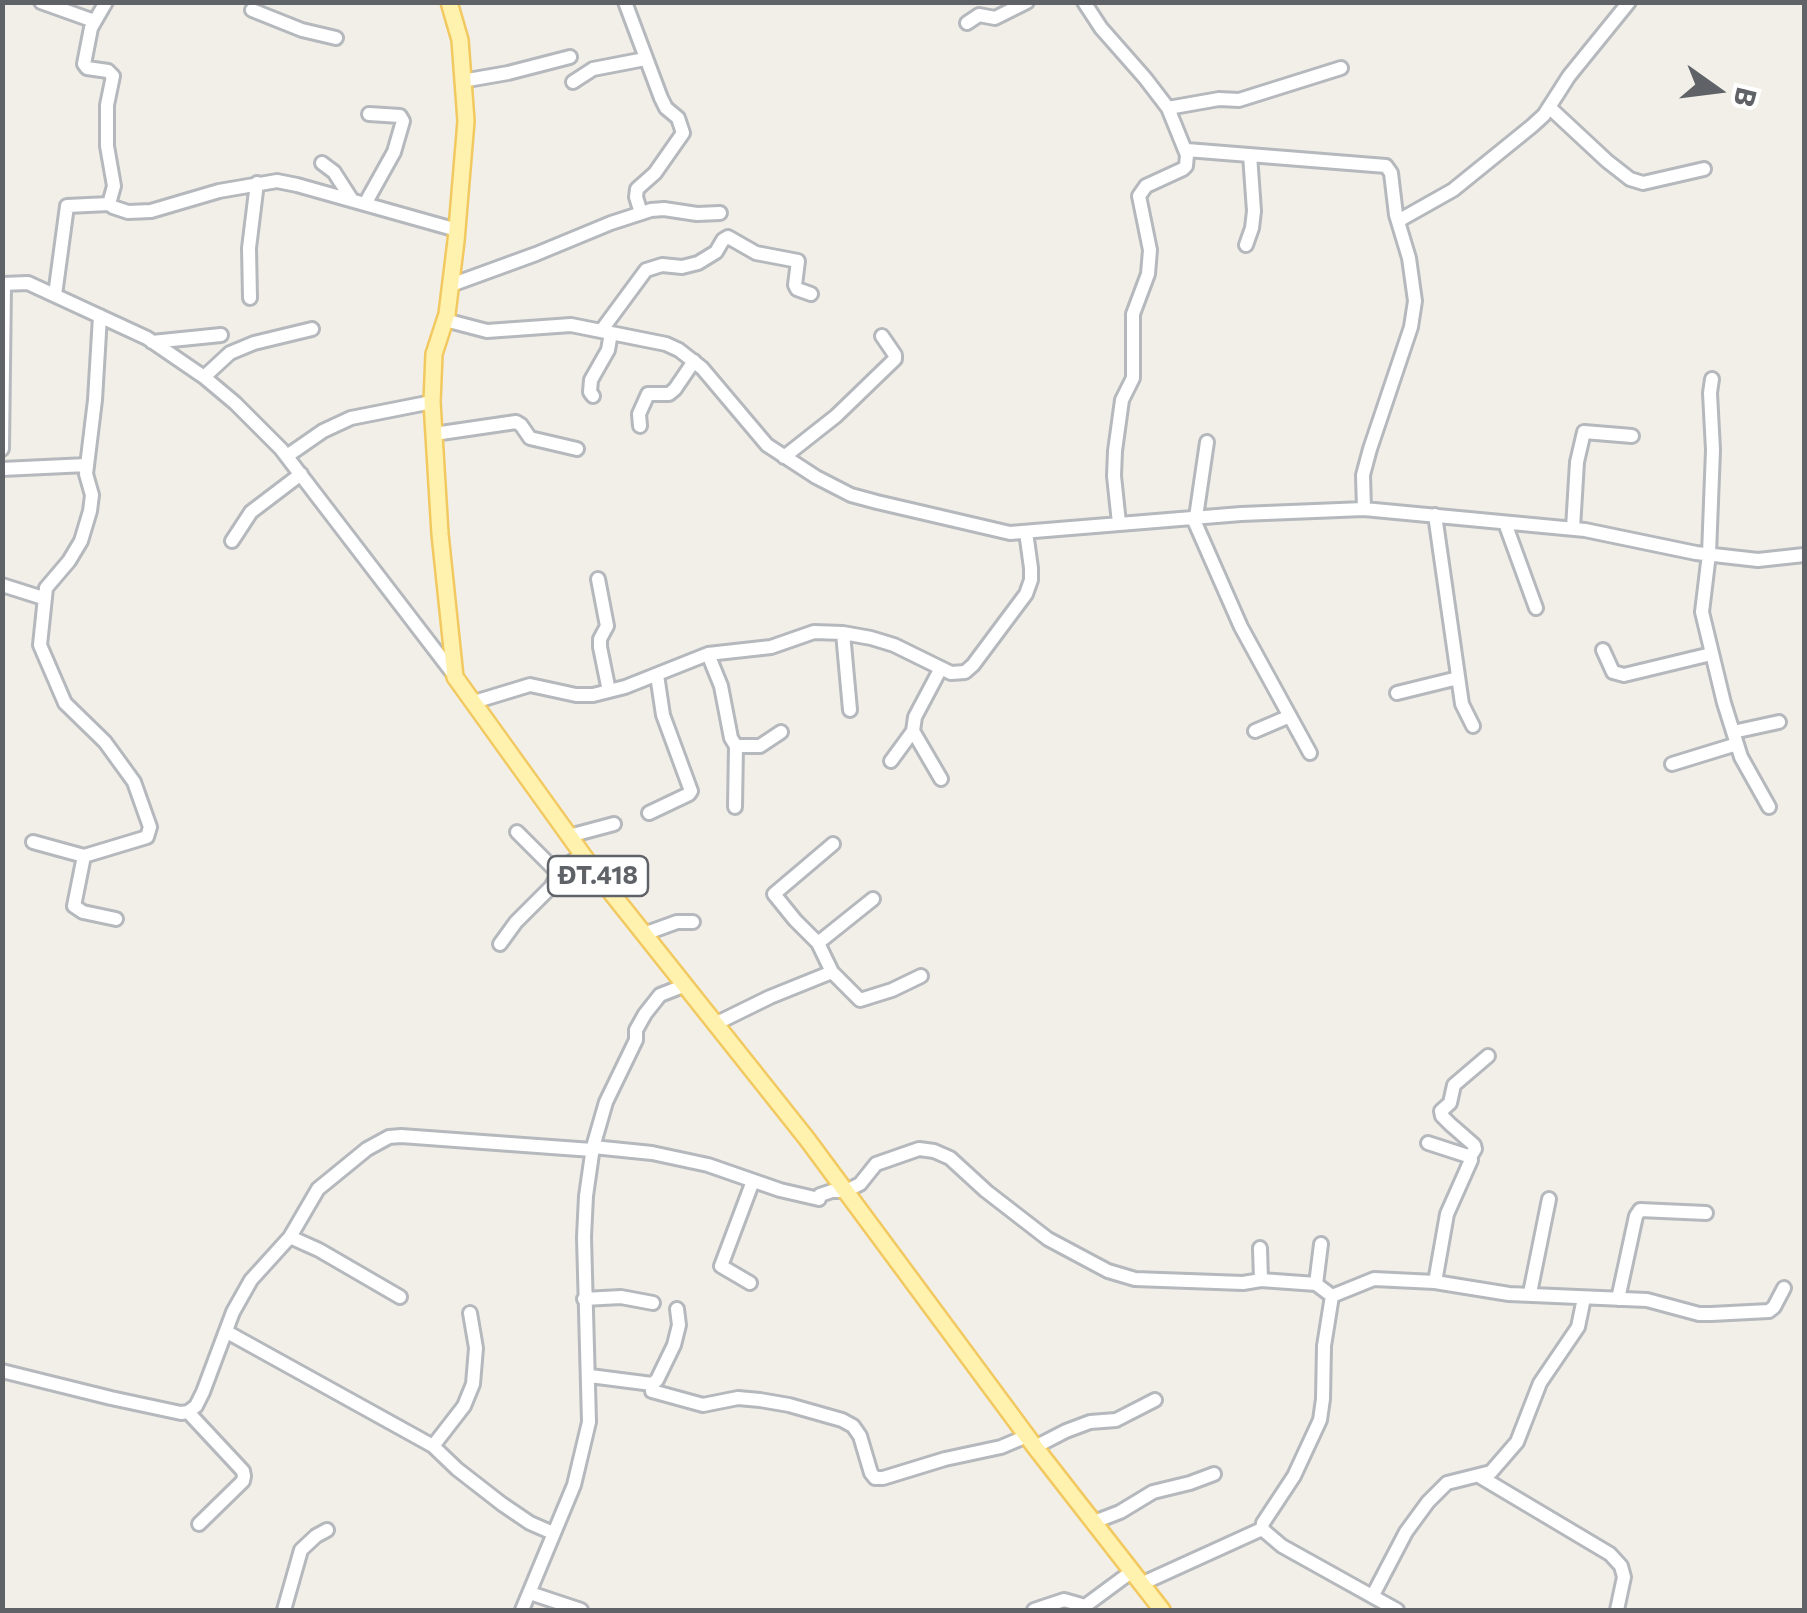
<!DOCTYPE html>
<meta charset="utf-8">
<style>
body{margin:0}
#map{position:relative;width:1807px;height:1613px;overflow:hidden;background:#f1efe8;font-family:Commissioner,sans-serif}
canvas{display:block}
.frame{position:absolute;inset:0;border:5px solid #5f6368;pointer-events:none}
.north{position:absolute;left:1667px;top:40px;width:100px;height:100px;-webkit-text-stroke:8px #fff;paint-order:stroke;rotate:104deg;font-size:28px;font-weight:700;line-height:40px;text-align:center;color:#5f6368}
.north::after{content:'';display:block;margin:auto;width:35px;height:45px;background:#5f6368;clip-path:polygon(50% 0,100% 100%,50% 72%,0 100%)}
</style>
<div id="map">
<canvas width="1807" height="1613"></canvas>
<div class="frame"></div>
<div class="north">B</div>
</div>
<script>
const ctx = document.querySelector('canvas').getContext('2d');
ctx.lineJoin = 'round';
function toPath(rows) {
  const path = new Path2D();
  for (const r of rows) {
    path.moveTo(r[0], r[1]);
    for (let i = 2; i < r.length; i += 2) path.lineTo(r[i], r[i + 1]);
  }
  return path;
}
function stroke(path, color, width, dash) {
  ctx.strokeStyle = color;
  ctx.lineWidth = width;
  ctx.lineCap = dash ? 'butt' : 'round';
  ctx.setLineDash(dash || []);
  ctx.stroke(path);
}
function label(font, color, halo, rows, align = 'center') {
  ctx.font = font + ' Commissioner,sans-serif';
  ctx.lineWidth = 10;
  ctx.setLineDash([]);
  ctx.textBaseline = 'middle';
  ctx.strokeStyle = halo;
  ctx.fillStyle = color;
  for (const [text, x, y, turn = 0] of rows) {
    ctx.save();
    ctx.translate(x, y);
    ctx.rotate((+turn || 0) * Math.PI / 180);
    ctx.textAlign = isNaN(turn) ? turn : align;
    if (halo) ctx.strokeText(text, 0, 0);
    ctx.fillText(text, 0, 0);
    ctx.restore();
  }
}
const minor = toPath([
 [41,2,94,21],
 [106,2,91,28,84,64,87,68,108,71,113,76,107,105,107,146,114,186,109,204,113,207,128,212,151,211,219,191,277,181,297,185,457,230],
 [625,2,661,98,666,108,678,118,683,133,655,173,637,189,636,197,641,213],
 [1084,2,1101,28,1145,78,1168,108,1187,155,1186,166,1183,169,1146,186,1139,196,1150,250,1148,274,1133,314,1133,378,1122,400,1115,451,1114,476,1119,523],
 [252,10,302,30,336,38],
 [967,23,979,15,995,18,1027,2],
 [462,81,508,73,570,57],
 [573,82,593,69,645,59],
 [1549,107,1607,161,1630,179,1643,183,1704,169],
 [1168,108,1219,99,1239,100,1341,68],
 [1187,150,1386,166,1391,173,1396,215,1409,258,1415,301,1411,327,1370,449,1363,475,1364,509],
 [322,163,334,172,352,200],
 [365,204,394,152,403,121,400,116,369,114],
 [1398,221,1453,190,1532,126,1544,115,1569,76,1629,2],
 [1246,245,1252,228,1254,211,1250,155],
 [2,284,28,283,147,338,204,377,235,403,281,449,455,676],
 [451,285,536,254,611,223,651,210,664,209,697,214,720,213],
 [55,295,67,206,109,204],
 [250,298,249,248,257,183],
 [100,316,95,400,86,474,92,495,90,511,81,541,69,561,46,588,40,645,65,703,105,742,134,782,150,827,147,837,84,856,74,906,83,912,116,919],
 [445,320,487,331,571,325,666,344,679,350,702,368,767,445,816,477,851,495,877,502,1010,533,1241,514,1364,509,1585,530,1696,553,1758,560,1804,555],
 [601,331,646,270,662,265,682,267,698,263,716,252,723,240,728,237,756,253,798,261,795,285,797,289,811,294],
 [152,342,221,335],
 [204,377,230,353,254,343,312,329],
 [1712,379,1710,393,1713,450,1709,554,1702,612,1724,703,1741,757,1769,807],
 [593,396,590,392,591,380,608,350,611,333],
 [640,426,639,414,648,394,669,394,675,389,694,361],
 [434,434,516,422,521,425,530,438,577,449],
 [2,449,4,284],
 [287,456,323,431,351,418,432,402],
 [784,457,836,416,895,359,895,355,882,336],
 [2,469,87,465],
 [1435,515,1462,704,1473,726],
 [1196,517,1207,442],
 [1193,518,1241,627,1310,753],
 [1505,523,1536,608],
 [1573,528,1577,462,1584,432,1632,436],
 [232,541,251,512,301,474],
 [598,579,607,626,600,639,600,647,609,691],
 [2,585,43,598],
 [843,633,850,710],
 [1603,650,1613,672,1624,675,1711,654],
 [708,654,721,686,731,738,736,746,760,746,781,732],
 [941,668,915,717,913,731,941,779],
 [1397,693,1458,678],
 [474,702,530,685,576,695,593,695,625,687,708,654,771,647,814,632,843,633,871,638,894,645,951,673,965,672,973,665,1026,594,1031,580,1031,568,1026,532],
 [1255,731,1290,716],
 [1733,732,1779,722],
 [891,761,913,731],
 [1672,764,1737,744],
 [735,807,736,746],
 [649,813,689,794,691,791,663,715,657,675],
 [517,832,558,873],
 [569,836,614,824],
 [33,842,84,856],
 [644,934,677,922,693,922],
 [818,943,873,899],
 [500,944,516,922,551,887,562,868,582,855],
 [832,972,818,943,795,920,774,894,833,844],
 [715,1024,770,997,832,972,860,1000,892,990,921,976],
 [1428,1143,1468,1156,1471,1160,1447,1214,1435,1282],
 [593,1147,652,1153,708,1165,780,1190,819,1199,820,1195,832,1191,846,1191,860,1184,876,1164,919,1149,934,1151,950,1158,986,1191,1048,1239,1108,1271,1135,1279,1243,1283,1261,1280,1316,1284,1332,1296,1374,1279,1435,1282,1509,1294,1647,1300,1699,1314,1711,1314,1769,1311,1774,1307,1784,1288],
 [1470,1157,1475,1149,1474,1145,1450,1124,1442,1116,1441,1111,1450,1103,1454,1085,1488,1056],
 [290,1237,319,1250,400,1297],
 [1260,1248,1261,1280],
 [750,1283,721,1266,753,1181],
 [1316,1284,1321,1244],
 [1530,1293,1549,1199],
 [1332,1296,1324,1346,1323,1399,1320,1420,1294,1476,1263,1523,1262,1529,1282,1546,1397,1610],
 [584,1299,621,1297,653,1303],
 [1618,1299,1636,1216,1640,1210,1706,1213],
 [227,1332,433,1446,457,1469,502,1504,530,1523,553,1533],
 [2,1371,111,1398,181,1413,188,1412,196,1406,203,1392,233,1312,251,1280,290,1237,318,1189,367,1149,389,1137,401,1136,592,1150],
 [590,1376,652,1384,657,1380,674,1345,679,1325,677,1309],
 [652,1384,652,1391,703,1405,738,1398,760,1400,789,1405,842,1420,853,1426,860,1436,871,1473,875,1478,883,1478,945,1459,1001,1447,1027,1436],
 [188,1412,243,1471,244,1476,243,1481,199,1524],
 [433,1446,464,1406,473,1384,476,1348,470,1313],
 [1035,1447,1066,1431,1090,1422,1116,1420,1155,1400],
 [1479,1476,1610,1554,1621,1566,1624,1577,1617,1610],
 [1094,1522,1120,1512,1153,1492,1190,1483,1214,1474],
 [1141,1584,1262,1529],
 [530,1593,581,1610],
 [1373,1595,1406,1532,1428,1502,1447,1483,1491,1472,1517,1442,1540,1383,1578,1327,1584,1298],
 [284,1610,301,1550,316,1536,327,1530],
 [522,1610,574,1485,589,1422,584,1237,586,1196,593,1147,606,1102,636,1040,636,1030,645,1014,660,995,683,986],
 [1034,1610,1064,1600,1085,1606,1131,1572]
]);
const major = toPath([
 [449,2,460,40,466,121,456,241,447,314,434,354,432,402,440,534,455,677,598,876,807,1139,1035,1447,1162,1610]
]);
const shields = [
 [598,876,100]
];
const shieldNames = [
 ["ĐT.418",598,876]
];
stroke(minor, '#b5b8bc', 18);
stroke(major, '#f2c960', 20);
stroke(minor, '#fff', 12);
stroke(major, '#fff2af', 15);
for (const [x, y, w] of shields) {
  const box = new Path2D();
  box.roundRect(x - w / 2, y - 20, w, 40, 8);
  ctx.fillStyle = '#fff';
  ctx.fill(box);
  stroke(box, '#5f6368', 2.5);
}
label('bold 25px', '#5f6368', null, shieldNames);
</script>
